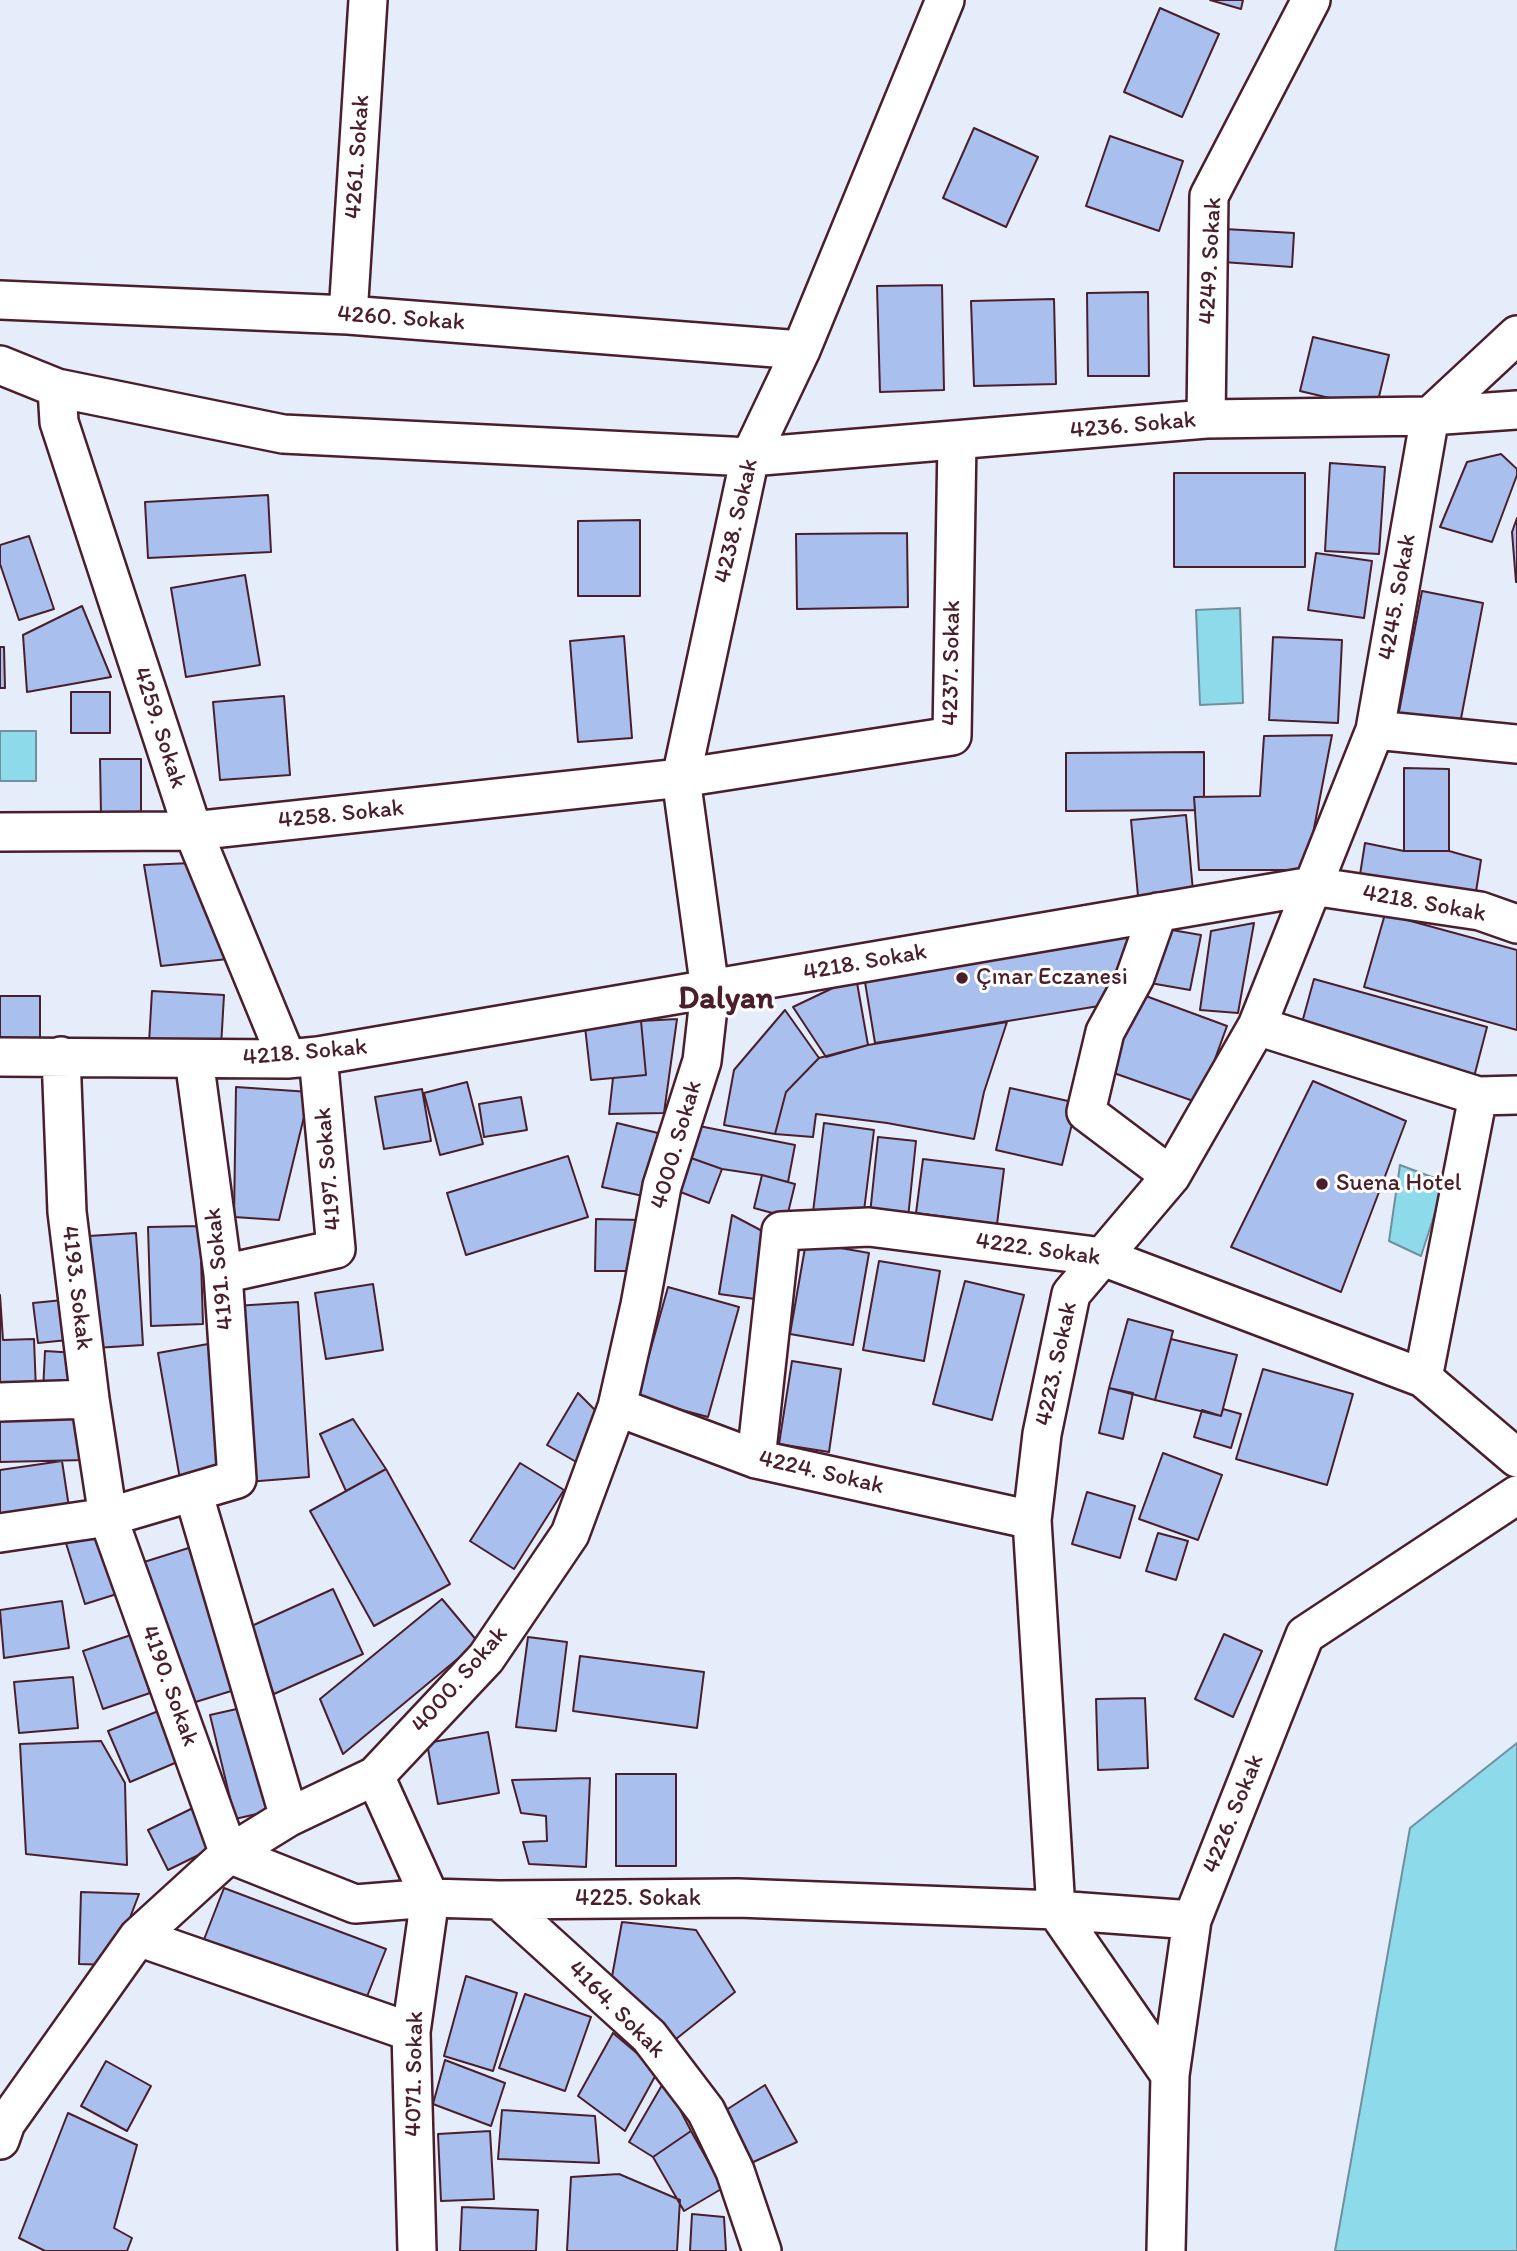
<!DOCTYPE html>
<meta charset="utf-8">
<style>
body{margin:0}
canvas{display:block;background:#e5ecfa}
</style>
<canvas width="1517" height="2251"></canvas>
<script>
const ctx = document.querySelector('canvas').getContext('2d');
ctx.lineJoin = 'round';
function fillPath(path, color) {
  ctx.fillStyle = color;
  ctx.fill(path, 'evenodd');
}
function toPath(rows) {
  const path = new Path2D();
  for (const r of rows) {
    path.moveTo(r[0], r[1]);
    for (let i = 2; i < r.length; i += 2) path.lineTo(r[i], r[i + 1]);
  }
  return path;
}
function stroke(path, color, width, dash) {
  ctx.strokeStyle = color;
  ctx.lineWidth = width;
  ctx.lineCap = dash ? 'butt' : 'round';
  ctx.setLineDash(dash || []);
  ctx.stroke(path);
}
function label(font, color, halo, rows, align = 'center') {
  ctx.font = font + ' Itim,sans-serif';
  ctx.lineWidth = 6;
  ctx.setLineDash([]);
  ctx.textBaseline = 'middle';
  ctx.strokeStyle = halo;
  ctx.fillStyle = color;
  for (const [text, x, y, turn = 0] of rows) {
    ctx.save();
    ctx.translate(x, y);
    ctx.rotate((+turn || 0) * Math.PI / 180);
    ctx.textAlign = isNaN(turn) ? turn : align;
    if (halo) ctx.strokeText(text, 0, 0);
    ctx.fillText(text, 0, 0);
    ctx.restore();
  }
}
const water = toPath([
 [1240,608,1243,703,1200,705,1196,610,1240,608],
 [0,731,36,731,36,781,0,781,0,731],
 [1400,1165,1445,1182,1421,1256,1389,1241,1400,1165],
 [1517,1743,1517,2251,1335,2251,1410,1828,1517,1743]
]);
const building = toPath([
 [1210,0,1243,0,1241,9,1210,0],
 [1160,8,1219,34,1182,117,1124,92,1160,8],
 [974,128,1038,157,1006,227,943,198,974,128],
 [1110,136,1183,161,1159,231,1086,206,1110,136],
 [1225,229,1294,233,1292,267,1223,262,1225,229],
 [942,285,944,390,880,392,877,286,942,285],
 [1148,292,1149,376,1088,376,1087,293,1148,292],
 [1054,299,1056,384,974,386,971,301,1054,299],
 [1313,337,1389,355,1376,409,1300,391,1313,337],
 [1501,454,1517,469,1517,475,1492,542,1440,527,1467,462,1501,454],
 [1330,463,1385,467,1379,554,1325,551,1330,463],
 [1174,473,1305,473,1305,567,1174,567,1174,473],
 [268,495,271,552,148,558,145,502,268,495],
 [1517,518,1517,582,1516,582,1512,532,1517,518],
 [640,520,640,596,578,596,578,521,640,520],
 [907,533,908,607,797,609,796,534,907,533],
 [29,536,54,609,19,620,0,564,0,545,29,536],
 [1316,553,1372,561,1364,618,1308,610,1316,553],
 [245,575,260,665,186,677,171,588,245,575],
 [1422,591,1483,603,1459,729,1398,717,1422,591],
 [82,606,111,677,27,692,23,635,82,606],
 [624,636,632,738,578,742,570,641,624,636],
 [1273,637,1342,640,1338,723,1269,720,1273,637],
 [0,647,4,647,5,688,0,688,0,647],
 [71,692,110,692,110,733,71,733,71,692],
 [284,696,290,775,220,780,213,702,284,696],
 [1332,735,1306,870,1199,870,1194,797,1260,796,1264,736,1332,735],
 [1204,752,1204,797,1194,797,1195,810,1066,811,1066,753,1204,752],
 [100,759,141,759,141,815,101,815,100,759],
 [1404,768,1449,769,1449,851,1404,851,1404,768],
 [1186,815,1193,891,1138,896,1131,820,1186,815],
 [1365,843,1404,851,1449,851,1481,860,1475,898,1359,881,1365,843],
 [192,863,228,959,161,966,144,865,192,863],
 [1385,914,1517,950,1517,1030,1364,987,1385,914],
 [1254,923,1238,1013,1200,1010,1211,931,1254,923],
 [1160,928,1201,935,1190,990,1150,983,1160,928],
 [1133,932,1117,1003,875,1043,864,976,1133,932],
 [856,977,868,1045,826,1057,793,1007,856,977],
 [1314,979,1487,1027,1474,1077,1300,1030,1314,979],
 [152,991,224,995,221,1047,149,1043,152,991],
 [1135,992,1227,1026,1199,1103,1111,1072,1135,992],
 [0,996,40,996,40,1040,0,1040,0,996],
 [785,1010,819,1058,786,1092,775,1134,724,1125,734,1070,785,1010],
 [677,1019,664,1113,609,1114,613,1078,646,1075,641,1021,677,1019],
 [641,1021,646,1075,591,1080,585,1027,641,1021],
 [1007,1022,984,1092,974,1139,887,1123,816,1114,813,1137,775,1134,786,1092,819,1058,868,1045,1007,1022],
 [1313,1081,1406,1121,1341,1292,1231,1247,1313,1081],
 [467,1082,483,1144,440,1155,424,1093,467,1082],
 [236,1087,310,1092,279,1220,234,1217,236,1087],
 [1010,1088,1077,1103,1062,1165,996,1150,1010,1088],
 [422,1089,431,1141,384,1149,375,1097,422,1089],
 [521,1097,527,1130,484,1137,479,1104,521,1097],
 [617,1123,658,1133,643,1196,602,1187,617,1123],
 [824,1123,874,1130,863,1219,813,1212,824,1123],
 [699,1126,795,1145,788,1182,762,1175,722,1169,691,1158,699,1126],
 [878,1137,916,1141,908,1218,870,1214,878,1137],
 [568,1156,588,1217,466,1255,447,1193,568,1156],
 [691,1158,722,1169,709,1203,678,1191,691,1158],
 [923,1159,1004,1169,997,1224,916,1213,923,1159],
 [762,1175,795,1184,787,1217,754,1208,762,1175],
 [732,1215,766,1233,755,1299,719,1294,732,1215],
 [596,1219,641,1220,640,1271,595,1271,596,1219],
 [200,1226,203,1324,151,1326,148,1227,200,1226],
 [136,1233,143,1345,95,1348,89,1236,136,1233],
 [806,1242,869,1253,853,1345,790,1334,806,1242],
 [879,1261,940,1271,924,1361,863,1350,879,1261],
 [965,1281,1024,1295,992,1420,933,1404,965,1281],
 [373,1284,383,1350,326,1359,315,1293,373,1284],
 [668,1287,739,1307,708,1417,637,1398,668,1287],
 [0,1295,3,1340,34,1339,36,1391,0,1392,0,1295],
 [63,1300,68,1340,38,1343,33,1303,63,1300],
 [298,1302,309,1477,247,1482,235,1306,298,1302],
 [1128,1319,1173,1331,1155,1400,1109,1388,1128,1319],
 [1171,1339,1237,1355,1221,1416,1155,1400,1171,1339],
 [208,1344,231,1476,181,1485,158,1353,208,1344],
 [45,1351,77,1353,75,1392,43,1391,45,1351],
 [792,1361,841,1369,829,1452,779,1444,792,1361],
 [1263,1369,1353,1394,1327,1485,1236,1459,1263,1369],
 [1109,1388,1133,1393,1123,1439,1099,1433,1109,1388],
 [578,1393,605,1420,578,1463,547,1445,578,1393],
 [1223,1409,1241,1414,1231,1448,1194,1437,1202,1410,1221,1416,1223,1409],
 [85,1410,85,1460,0,1462,0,1411,85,1410],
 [353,1419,386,1469,346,1491,320,1434,353,1419],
 [1163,1453,1222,1475,1198,1540,1139,1519,1163,1453],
 [62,1461,70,1514,0,1524,0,1470,62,1461],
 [520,1463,564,1490,514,1569,470,1541,520,1463],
 [386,1469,450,1584,374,1626,310,1511,386,1469],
 [1087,1492,1135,1506,1120,1558,1072,1544,1087,1492],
 [100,1529,120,1593,85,1604,65,1540,100,1529],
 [1158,1533,1188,1541,1176,1580,1146,1571,1158,1533],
 [195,1546,241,1688,189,1704,144,1562,195,1546],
 [333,1589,363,1654,274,1694,245,1629,333,1589],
 [442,1599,478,1642,343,1754,320,1699,442,1599],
 [62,1601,69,1648,4,1658,0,1610,62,1601],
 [1224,1634,1262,1651,1233,1717,1195,1699,1224,1634],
 [131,1635,150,1693,103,1709,83,1651,131,1635],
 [528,1637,567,1642,556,1731,516,1727,528,1637],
 [580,1656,704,1672,697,1728,573,1711,580,1656],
 [73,1677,78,1728,19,1733,14,1682,73,1677],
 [1145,1698,1148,1768,1098,1770,1096,1699,1145,1698],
 [250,1706,274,1810,235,1819,210,1715,250,1706],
 [161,1710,182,1760,130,1782,108,1731,161,1710],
 [488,1732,499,1793,438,1804,427,1743,488,1732],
 [101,1741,125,1783,127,1865,26,1854,20,1744,101,1741],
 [616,1774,676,1774,676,1866,616,1866,616,1774],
 [590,1778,586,1867,529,1864,523,1842,547,1841,546,1816,521,1813,512,1780,590,1778],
 [197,1806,217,1846,168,1870,148,1830,197,1806],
 [224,1888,386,1949,364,2004,203,1942,224,1888],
 [81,1892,139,1894,112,1965,79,1964,81,1892],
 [622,1922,696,1930,735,1992,671,2043,611,1982,622,1922],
 [466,1976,517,1993,493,2071,444,2056,466,1976],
 [525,1994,591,2017,565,2091,499,2068,525,1994],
 [613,2033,658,2071,625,2131,578,2096,613,2033],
 [445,2060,505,2083,491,2126,433,2104,445,2060],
 [106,2061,151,2086,127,2131,81,2106,106,2061],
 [665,2080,691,2131,653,2157,629,2142,665,2080],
 [765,2085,797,2142,749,2164,723,2112,765,2085],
 [502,2110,595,2116,599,2163,498,2159,502,2110],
 [68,2113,137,2145,114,2228,132,2238,127,2251,45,2251,19,2238,68,2113],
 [490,2131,494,2199,441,2201,438,2134,490,2131],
 [691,2131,723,2188,684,2211,653,2157,691,2131],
 [619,2174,680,2200,677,2251,567,2251,571,2177,619,2174],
 [462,2207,538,2210,536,2251,460,2251,462,2207],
 [692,2214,724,2217,726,2251,690,2251,692,2214]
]);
const street = toPath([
 [0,300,348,315,801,350],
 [348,315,368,0],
 [0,365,57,388,283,434,750,457,1206,419,1430,416,1517,410],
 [57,388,59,422,193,831,287,1059],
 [1206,419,1209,196,1311,0],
 [1375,730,1517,744],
 [0,832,193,831,681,778,952,736,957,441],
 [1158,912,1135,977,1105,1032,1086,1112,1171,1176],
 [1257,1026,1478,1096,1517,1095],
 [61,1056,67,1212,90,1399,108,1517,229,1854,355,1904,430,1898,499,1900,738,1898,1056,1910,1192,1920],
 [0,1057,287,1059,318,1056,1312,886,1480,911,1517,924],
 [223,1274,336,1249,318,1056],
 [1423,1378,1478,1096],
 [0,1402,90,1399],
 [617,1407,756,1459,1032,1520],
 [756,1459,781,1231,869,1227,1103,1257,1423,1378,1517,1458],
 [193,1492,289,1817],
 [0,1533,108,1517,237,1479,223,1274,194,1059],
 [375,1776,430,1898,411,2032,417,2251],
 [499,1900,649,2036,706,2111,735,2171,762,2251],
 [138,1937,411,2032],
 [1170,2075,1056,1910,1032,1520,1042,1434,1071,1294,1171,1176,1257,1026,1375,730,1430,416,1517,335],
 [0,2140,6,2123,138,1937,229,1854,289,1817,375,1776,486,1658,570,1534,617,1407,640,1305,662,1186,702,1061,710,990,681,778,750,457,801,350,945,0],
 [1166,2251,1170,2075,1192,1920,1305,1635,1517,1495]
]);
const markers = [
 [962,978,7,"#4a1f2b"],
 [1322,1184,7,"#4a1f2b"]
];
const streetNames = [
 ["4261. Sokak",358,157,-86],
 ["4249. Sokak",1211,261,-87],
 ["4260. Sokak",401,319,4],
 ["4236. Sokak",1133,426,-5],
 ["4238. Sokak",737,521,-77],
 ["4245. Sokak",1398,597,-80],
 ["4237. Sokak",952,663,-89],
 ["4259. Sokak",159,728,72],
 ["4258. Sokak",341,815,-6],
 ["4218. Sokak",1424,904,10],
 ["4218. Sokak",865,963,-10],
 ["4218. Sokak",305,1053,-5],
 ["4000. Sokak",677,1145,-74],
 ["4197. Sokak",329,1169,-95],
 ["4222. Sokak",1038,1250,8],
 ["4191. Sokak",220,1269,-96],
 ["4193. Sokak",76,1288,83],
 ["4223. Sokak",1057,1364,-78],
 ["4224. Sokak",821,1473,13],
 ["4000. Sokak",460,1680,-49],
 ["4190. Sokak",169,1686,70],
 ["4226. Sokak",1234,1814,-68],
 ["4225. Sokak",638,1899],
 ["4164. Sokak",616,2010,45],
 ["4071. Sokak",415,2074,-89]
];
const poiNames = [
 ["Çınar Eczanesi",976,978],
 ["Suena Hotel",1336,1184]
];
const districtNames = [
 ["Dalyan",726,1000]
];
fillPath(water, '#8cdaea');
stroke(water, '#728f9e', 2);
fillPath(building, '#a9bfed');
stroke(building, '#4a1f2b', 2);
stroke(street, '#4a1f2b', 42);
stroke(street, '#fff', 37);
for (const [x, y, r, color] of markers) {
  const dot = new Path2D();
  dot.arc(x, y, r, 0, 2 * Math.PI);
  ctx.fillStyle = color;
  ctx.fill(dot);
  stroke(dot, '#fff', 2.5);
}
label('24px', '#4a1f2b', '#fff', streetNames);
label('24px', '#4a1f2b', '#fff', poiNames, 'left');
label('bold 32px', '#4a1f2b', '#fff', districtNames);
</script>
